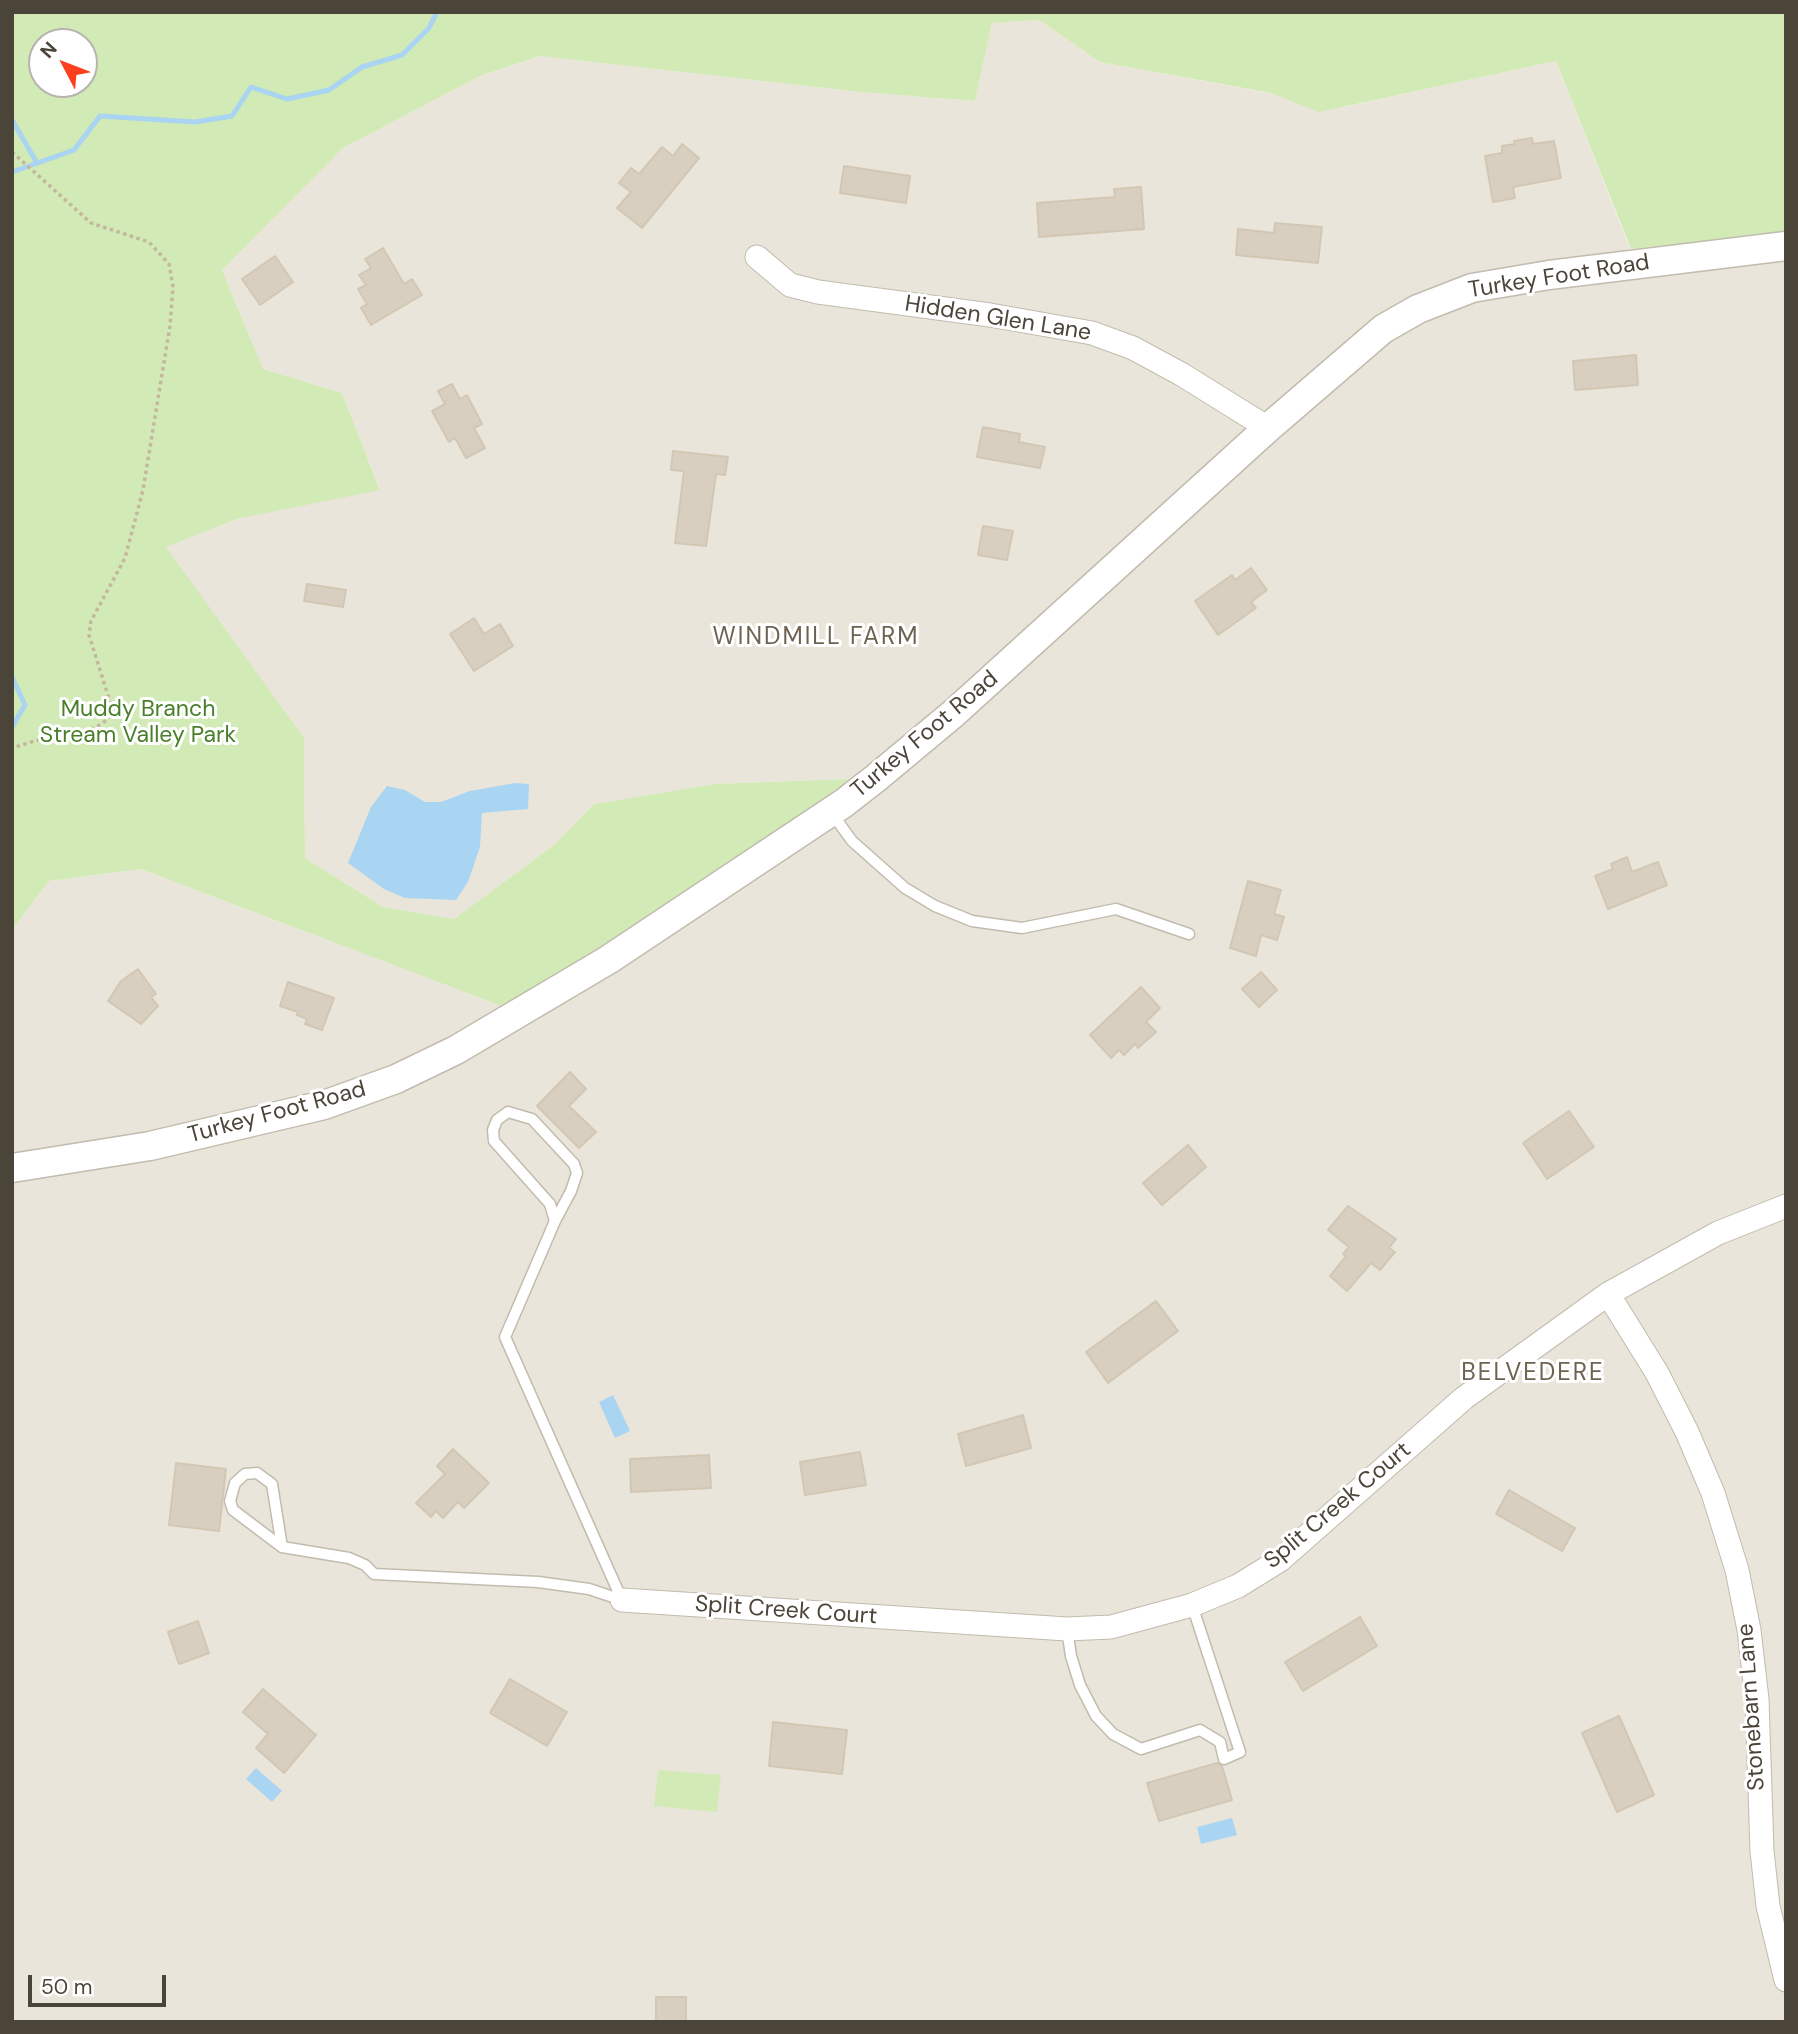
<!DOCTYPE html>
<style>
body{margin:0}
#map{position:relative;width:1798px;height:2034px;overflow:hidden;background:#f6f3ec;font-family:"DM Sans",sans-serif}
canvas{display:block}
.frame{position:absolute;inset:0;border:14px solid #4b4439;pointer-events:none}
.north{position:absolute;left:28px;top:28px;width:70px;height:70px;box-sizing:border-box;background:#fff;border:2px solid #b7b4b0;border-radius:50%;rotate:312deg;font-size:19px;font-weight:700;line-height:28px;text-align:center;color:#4b4439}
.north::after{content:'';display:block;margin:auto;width:24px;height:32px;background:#fc3f1d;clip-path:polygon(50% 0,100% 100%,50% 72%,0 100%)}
.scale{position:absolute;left:28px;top:1975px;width:138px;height:32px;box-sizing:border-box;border:4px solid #4b4439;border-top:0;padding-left:9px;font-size:21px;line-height:24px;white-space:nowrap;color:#4b4439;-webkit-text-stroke:5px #fff;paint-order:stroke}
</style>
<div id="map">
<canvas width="1798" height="2034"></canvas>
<div class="frame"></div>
<div class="north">N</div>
<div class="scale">50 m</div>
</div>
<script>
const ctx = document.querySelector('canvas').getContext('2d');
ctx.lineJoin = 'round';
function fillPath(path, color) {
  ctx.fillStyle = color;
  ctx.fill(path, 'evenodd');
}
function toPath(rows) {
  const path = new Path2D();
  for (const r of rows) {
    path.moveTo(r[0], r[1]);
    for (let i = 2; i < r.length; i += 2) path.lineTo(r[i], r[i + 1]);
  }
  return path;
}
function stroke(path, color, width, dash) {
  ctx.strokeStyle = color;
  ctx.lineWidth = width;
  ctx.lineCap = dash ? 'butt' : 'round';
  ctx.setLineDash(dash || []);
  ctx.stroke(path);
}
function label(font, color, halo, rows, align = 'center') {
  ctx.font = font + ' "DM Sans",sans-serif';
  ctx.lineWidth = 6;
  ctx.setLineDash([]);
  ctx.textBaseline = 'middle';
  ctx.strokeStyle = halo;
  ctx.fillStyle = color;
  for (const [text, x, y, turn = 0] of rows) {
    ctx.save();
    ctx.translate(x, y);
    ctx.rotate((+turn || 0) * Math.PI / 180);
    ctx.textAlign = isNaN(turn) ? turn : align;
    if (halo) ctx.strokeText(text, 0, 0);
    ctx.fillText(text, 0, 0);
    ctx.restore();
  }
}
const residential = toPath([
 [1039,20,1100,62,1344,107,1556,61,1635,262,1786,246,1786,2022,12,2022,12,930,49,881,141,869,517,1012,875,778,714,784,594,804,554,845,454,919,383,907,305,858,304,738,165,547,237,519,380,489,342,393,263,369,222,270,343,148,480,76,540,56,861,92,975,101,992,23]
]);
const green = toPath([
 [12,12,1786,12,1786,233,1631,249,1556,61,1319,112,1271,93,1100,62,1039,20,992,23,975,101,861,92,540,56,480,76,343,148,222,270,263,369,342,393,380,490,237,519,166,547,304,738,305,858,383,907,454,919,554,845,594,804,714,784,876,778,517,1012,141,869,49,881,12,930],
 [42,42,84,42,84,84,42,84],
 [658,1770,721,1775,717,1812,654,1806]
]);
const water = toPath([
 [515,783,529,784,528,809,482,813,480,847,468,882,456,900,405,898,384,889,348,863,371,807,387,786,405,790,425,802,441,802,470,791],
 [613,1395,630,1431,615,1438,599,1402],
 [256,1768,282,1791,272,1802,246,1779],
 [1232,1818,1237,1835,1201,1844,1197,1827]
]);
const stream = toPath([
 [12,120,37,163],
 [12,172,74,150,100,116,195,122,232,116,251,87,287,99,329,90,362,67,402,55,429,28,437,12],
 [12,677,25,705,12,727]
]);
const building = toPath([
 [1532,138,1533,144,1554,141,1561,178,1513,187,1515,198,1493,202,1485,156,1502,153,1502,146,1515,144,1514,141,1532,138],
 [682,144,699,158,642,228,617,208,631,192,619,183,631,168,639,174,662,147,673,156,682,144],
 [844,166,910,176,906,203,840,193,844,166],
 [1141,187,1144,229,1039,237,1037,203,1115,197,1114,189,1141,187],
 [1275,223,1322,227,1318,263,1236,255,1238,229,1274,233,1275,223],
 [383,248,404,284,412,279,422,295,371,325,361,308,367,304,358,289,366,285,359,275,371,268,365,259,383,248],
 [275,256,293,282,260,305,242,279,275,256],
 [1636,355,1638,385,1575,390,1573,361,1636,355],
 [452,384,460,399,467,395,482,424,474,428,485,448,466,458,455,438,449,442,432,411,445,404,438,391,452,384],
 [983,427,1020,434,1019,442,1045,447,1040,468,977,457,983,427],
 [673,451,728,457,725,475,716,474,706,546,675,543,684,471,671,470,673,451],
 [983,526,1013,531,1007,560,978,555,983,526],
 [1251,568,1267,590,1251,602,1256,608,1218,635,1195,601,1232,575,1235,580,1251,568],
 [307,584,346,590,343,607,304,601,307,584],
 [474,618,484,634,500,624,513,646,474,671,450,634,474,618],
 [1627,857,1632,872,1658,862,1667,885,1608,909,1595,876,1613,869,1611,864,1627,857],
 [1248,881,1281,890,1274,914,1284,917,1277,940,1261,935,1256,956,1230,948,1248,881],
 [138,969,156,994,151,997,158,1006,141,1024,108,1001,121,981,138,969],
 [1261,972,1277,990,1259,1007,1242,989,1261,972],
 [288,982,334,998,322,1030,305,1024,307,1019,297,1015,298,1012,280,1006,288,982],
 [1141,987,1160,1008,1146,1022,1156,1032,1138,1048,1135,1044,1124,1055,1119,1050,1111,1058,1090,1035,1141,987],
 [570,1072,586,1089,569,1106,596,1132,579,1148,537,1106,570,1072],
 [1569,1111,1594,1147,1547,1179,1523,1143,1569,1111],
 [1188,1145,1206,1167,1162,1205,1143,1183,1188,1145],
 [1348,1206,1396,1239,1389,1248,1395,1252,1380,1270,1371,1263,1347,1291,1330,1276,1346,1256,1343,1254,1349,1247,1328,1230,1348,1206],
 [1156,1301,1178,1331,1108,1383,1086,1352,1156,1301],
 [1023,1415,1031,1448,966,1466,958,1434,1023,1415],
 [453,1449,489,1483,464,1508,458,1502,443,1518,436,1511,431,1517,416,1503,445,1474,437,1466,453,1449],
 [860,1452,866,1485,805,1495,800,1462,860,1452],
 [709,1455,711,1488,631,1492,630,1459,709,1455],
 [176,1463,226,1469,219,1531,169,1525,176,1463],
 [1509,1490,1575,1528,1562,1551,1496,1514,1509,1490],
 [1360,1617,1377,1646,1303,1691,1285,1662,1360,1617],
 [198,1621,209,1653,179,1664,168,1632,198,1621],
 [510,1679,567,1712,547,1746,490,1713,510,1679],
 [263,1689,316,1735,284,1773,256,1748,268,1734,243,1712,263,1689],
 [1619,1716,1654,1795,1617,1812,1582,1733,1619,1716],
 [773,1722,847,1730,842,1774,769,1766,773,1722],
 [1217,1763,1222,1766,1232,1800,1159,1821,1147,1783,1217,1763],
 [656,1997,686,1997,686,2022,656,2022,656,1997]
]);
const path = toPath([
 [12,152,91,223,149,242,169,264,173,287,170,326,143,490,125,558,91,621,89,635,111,705,109,717,102,724,76,736,41,739,12,748]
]);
const service = toPath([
 [831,812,852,841,905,888,935,906,972,921,1022,928,1116,909,1189,934],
 [555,1221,571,1191,577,1173,574,1164,532,1119,508,1112,497,1120,493,1130,494,1141,550,1204,555,1221,505,1337,622,1600],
 [282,1547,233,1510,230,1501,235,1483,245,1474,257,1473,272,1484,282,1547,349,1558,365,1565,374,1574,538,1582,589,1589,622,1600],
 [1067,1629,1071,1656,1080,1685,1096,1716,1113,1734,1141,1749,1200,1730,1220,1742,1224,1759,1240,1752,1192,1605]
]);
const minor = toPath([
 [757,257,790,285,818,292,990,315,1092,333,1133,348,1181,374,1268,428],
 [1608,1294,1657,1373,1687,1432,1713,1493,1737,1570,1749,1630,1757,1699,1762,1851,1768,1906,1786,1980],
 [622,1600,1067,1629,1111,1627,1192,1605,1238,1586,1280,1560,1464,1398,1608,1294,1718,1233,1786,1206]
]);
const tertiary = toPath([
 [12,1168,150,1146,324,1105,396,1079,456,1050,608,960,844,803,876,778,954,713,1268,428,1383,329,1418,309,1472,288,1549,275,1786,246]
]);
const streetNames = [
 ["Turkey Foot Road",1559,277,-9],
 ["Hidden Glen Lane",998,319,9],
 ["Turkey Foot Road",925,735,-40],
 ["Turkey Foot Road",277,1113,-15],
 ["Split Creek Court",1338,1506,-40],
 ["Split Creek Court",786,1611,4],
 ["Stonebarn Lane",1752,1707,-94]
];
const parkNames = [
 ["Muddy Branch",138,710],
 ["Stream Valley Park",138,736]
];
const neighbourhoodNames = [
 ["WINDMILL FARM",816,638],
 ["BELVEDERE",1533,1374]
];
fillPath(residential, '#eae5da');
fillPath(green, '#d2eab5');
fillPath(water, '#a9d4f2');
stroke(stream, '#a9d4f2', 5);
fillPath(building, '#d8cfc1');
stroke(building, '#d3c7b4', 2);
stroke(service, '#c2bbae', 13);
stroke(minor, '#c2bbae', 25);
stroke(tertiary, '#c2bbae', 31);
stroke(path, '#c4b79f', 3.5, [3.5, 3.5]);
stroke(service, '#fff', 10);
stroke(minor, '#fff', 23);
stroke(tertiary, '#fff', 28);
label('23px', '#4b4439', '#fff', streetNames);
label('23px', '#4a7f2a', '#fff', parkNames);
ctx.letterSpacing = '2px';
label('24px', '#6e6250', '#fff', neighbourhoodNames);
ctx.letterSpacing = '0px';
</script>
